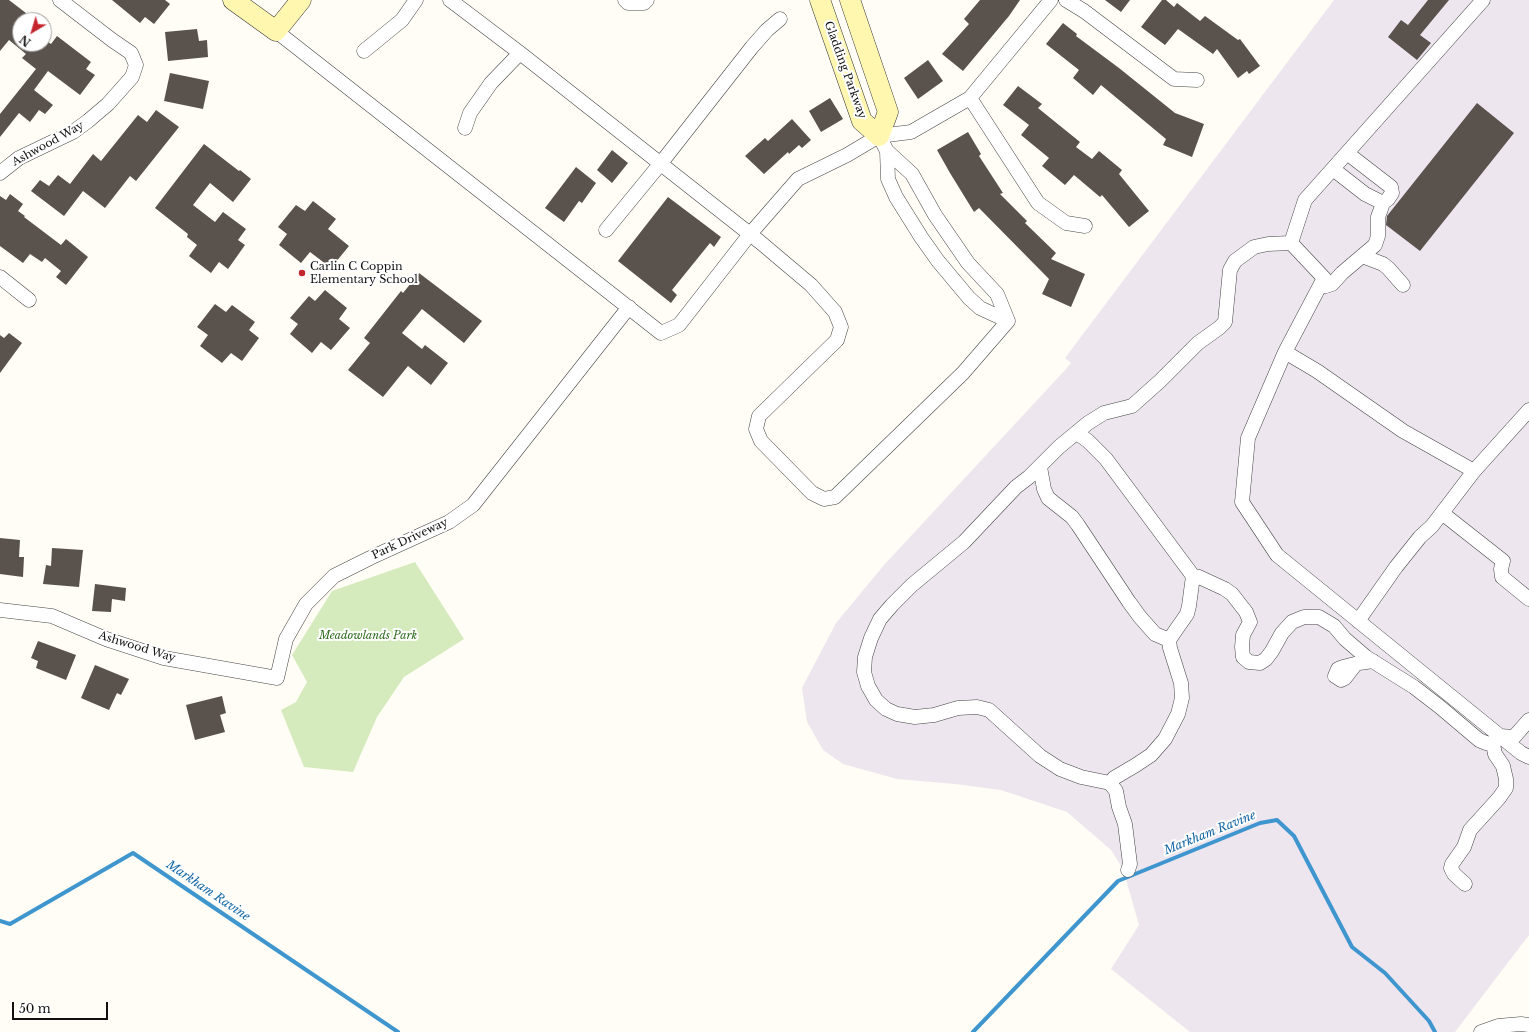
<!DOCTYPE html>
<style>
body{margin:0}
#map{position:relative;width:1529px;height:1032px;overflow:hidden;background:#fffdf5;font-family:"Libre Baskerville",serif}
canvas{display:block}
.north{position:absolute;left:12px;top:12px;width:40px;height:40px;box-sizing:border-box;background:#fff;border:1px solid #a0a0a0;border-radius:50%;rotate:218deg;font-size:11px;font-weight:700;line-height:16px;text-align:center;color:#111}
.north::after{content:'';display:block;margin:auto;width:14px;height:18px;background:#c4262e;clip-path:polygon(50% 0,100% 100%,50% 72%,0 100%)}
.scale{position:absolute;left:12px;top:1002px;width:96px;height:18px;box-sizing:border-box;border:2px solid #111;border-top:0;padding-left:5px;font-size:12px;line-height:14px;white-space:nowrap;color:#111;-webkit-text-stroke:3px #fff;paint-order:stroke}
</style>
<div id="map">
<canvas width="1529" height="1032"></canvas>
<div class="north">N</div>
<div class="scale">50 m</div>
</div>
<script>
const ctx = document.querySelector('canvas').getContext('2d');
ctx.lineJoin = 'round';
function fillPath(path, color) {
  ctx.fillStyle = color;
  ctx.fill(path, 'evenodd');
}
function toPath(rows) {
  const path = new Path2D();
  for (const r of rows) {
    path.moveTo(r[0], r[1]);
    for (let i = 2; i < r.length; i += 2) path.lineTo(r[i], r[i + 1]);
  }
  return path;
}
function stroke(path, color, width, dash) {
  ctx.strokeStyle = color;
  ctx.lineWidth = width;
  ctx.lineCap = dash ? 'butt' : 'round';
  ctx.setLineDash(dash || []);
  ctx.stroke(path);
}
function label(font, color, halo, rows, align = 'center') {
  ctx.font = font + ' "Libre Baskerville",serif';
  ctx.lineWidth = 4;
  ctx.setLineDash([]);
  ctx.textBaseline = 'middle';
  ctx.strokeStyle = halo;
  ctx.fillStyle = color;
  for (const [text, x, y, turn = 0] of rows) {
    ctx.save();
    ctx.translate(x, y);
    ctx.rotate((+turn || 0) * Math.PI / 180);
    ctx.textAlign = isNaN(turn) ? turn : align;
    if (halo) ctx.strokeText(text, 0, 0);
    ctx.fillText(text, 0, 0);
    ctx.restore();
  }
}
const industrial = toPath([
 [1334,0,1529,0,1529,935,1455,1032,1190,1032,1111,969,1139,925,1123,869,1111,850,1067,812,1001,790,955,784,897,779,843,764,823,750,807,722,802,688,836,623,884,565,1066,369,1071,363,1065,358]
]);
const green = toPath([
 [415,562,464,639,404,677,377,717,353,772,304,767,281,710,296,702,307,682,292,655,332,591]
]);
const stream = toPath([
 [0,921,10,924,133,853,398,1032],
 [973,1032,1118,881,1260,823,1277,820,1294,836,1352,947,1385,973,1429,1021,1435,1032]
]);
const building = toPath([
 [0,0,9,0,35,20,18,20,20,22,20,44,44,44,44,39,51,44,57,36,91,62,86,69,95,75,80,95,48,71,34,90,53,105,45,114,39,110,30,122,19,113,0,137,0,114,36,69,22,58,26,54,9,40,0,51],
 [112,0,165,0,170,4,154,24,145,17,140,23],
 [980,0,1020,0,1009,16,963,71,942,54,969,24,964,19],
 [1105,0,1130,0,1121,12],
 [1162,0,1166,0,1174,7,1177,3,1200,21,1205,16,1238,40,1240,39,1260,66,1249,74,1247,71,1238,78,1217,49,1213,54,1178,29,1165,45,1141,27],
 [1428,0,1449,0,1420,35,1431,43,1417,60,1388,37,1401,20,1408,25],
 [1063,23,1077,34,1076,36,1119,68,1175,113,1204,124,1192,157,1163,145,1166,139,1101,85,1093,95,1073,78,1079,70,1046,44],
 [197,29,199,41,207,40,208,57,168,61,165,32],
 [928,60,943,81,918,99,904,78],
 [170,73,209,81,203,109,164,101],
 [1018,86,1042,104,1038,108,1080,142,1076,147,1092,159,1099,151,1122,170,1119,174,1149,211,1129,227,1102,195,1100,197,1074,175,1065,185,1042,166,1049,158,1021,135,1029,125,1003,105],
 [830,98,843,119,821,132,809,111],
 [1477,103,1514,133,1420,251,1386,225,1387,216],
 [156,110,179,127,136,181,130,176,105,208,83,191,64,216,31,191,40,180,49,186,58,175,70,184,93,154,101,161,138,115,147,122],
 [792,119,811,140,802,148,799,145,789,154,788,152,764,174,745,156,765,138,768,141],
 [968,132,981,154,979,156,1003,193,1000,194,1027,221,1025,223,1056,253,1051,259,1085,274,1071,307,1042,294,1049,279,979,208,974,212,950,173,937,150],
 [204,144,239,171,240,170,251,179,233,202,210,183,193,205,215,222,223,212,246,229,238,240,245,245,228,269,219,262,211,273,189,256,197,245,187,237,188,234,155,208],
 [612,150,628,163,612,183,597,170],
 [576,167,596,183,582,203,579,201,564,222,545,208],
 [10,194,23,204,18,211,25,216,24,217,61,245,66,239,88,257,66,285,56,277,61,271,45,258,42,262,30,254,23,263,0,246,0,196,6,200],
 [668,197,721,237,714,247,710,243,672,290,677,295,671,303,618,261],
 [313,201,336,219,328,229,349,246,331,268,310,252,301,263,279,245,287,234,278,227,296,205,305,211],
 [419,273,482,321,464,343,422,309,402,333,422,349,425,345,448,363,431,385,408,366,383,397,348,370,370,343,364,338,401,291,403,293],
 [325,290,347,308,339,319,350,328,331,350,321,342,312,353,290,334,298,324,290,318,309,296,315,301],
 [215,304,226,312,232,305,255,322,249,330,259,338,242,361,231,353,222,363,200,346,208,335,197,327],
 [9,333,22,343,0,373,0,335,4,338],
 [0,538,20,540,19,557,24,557,23,577,0,574],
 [52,548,83,550,79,587,43,584,46,565,51,566],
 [95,584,126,588,125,601,112,599,111,612,92,611],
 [38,641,76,655,66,680,36,668,38,661,31,658],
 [95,665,129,679,121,695,117,693,109,710,81,698],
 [222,696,226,713,220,715,225,732,195,740,186,705]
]);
const street = toPath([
 [450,0,520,53,760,242,811,285,835,312,841,327,837,340,759,416,756,429,761,441,812,493,824,499,835,497,963,373,1008,321],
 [625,0,628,3,644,3,647,0],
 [1066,0,1084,11,1174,79,1197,80],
 [1483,0,1305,200,1291,243,1324,278,1285,352,1248,438,1242,502,1277,555,1521,753,1529,757],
 [276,31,661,333,679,325,750,234,798,179,847,155,879,136,911,132,970,98,1051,0],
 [364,51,402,20,416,0],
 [970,98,1038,203,1066,223,1085,226],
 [465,128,470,113,491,83,520,53],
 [879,136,887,151,912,174,935,215,968,263,997,294,1008,321],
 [887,151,888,179,896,197,921,237,938,261,969,298,980,308,1008,321],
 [1333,169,1365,194,1383,203],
 [0,173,19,158,73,132,88,121,108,104,132,77,136,65,131,53,112,40,60,0],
 [606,230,661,163,752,47,767,30,780,19],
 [1362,256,1383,264,1388,268,1403,285],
 [0,277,29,300],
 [1321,284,1326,286,1332,284,1342,273,1375,245,1378,236,1378,217,1381,209,1383,203,1388,199,1392,193,1391,187,1347,153],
 [1285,352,1317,371,1403,431,1474,471,1529,410],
 [1077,433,1088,441,1106,459,1193,576],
 [1040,467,1044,489,1048,498,1072,517,1078,525,1129,602,1140,617,1155,634,1169,640],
 [1442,513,1503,561,1501,569,1502,577,1529,599],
 [0,610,52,616,106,639,164,658,277,678,286,639,306,604,334,576,370,558,449,522,473,505,629,307],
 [1358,621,1396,567,1420,537,1432,526,1474,471],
 [1355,665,1345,678,1341,680,1335,676,1338,669,1343,667,1359,663,1373,661],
 [1499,738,1500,736,1514,737,1529,720],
 [1110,783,1114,778,1136,765,1151,755,1165,739,1178,714,1182,698,1181,683,1170,648,1169,640,1187,614,1189,606,1193,576,1199,577,1225,589,1232,594,1246,612,1250,622,1243,635,1242,647,1243,657,1249,662,1260,663,1266,659,1272,651,1282,633,1292,622,1304,617,1319,617,1334,626,1345,639,1366,657,1414,687,1440,707,1479,740,1486,743,1493,744,1495,754,1503,766,1506,779,1506,788,1499,798,1470,830,1464,847,1452,864,1451,868,1454,874,1465,884],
 [1128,870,1130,864,1125,824,1119,807,1116,791,1110,783,1081,777,1060,769,1040,756,989,710,977,707,958,708,934,715,915,717,897,714,886,709,876,700,868,686,864,672,865,657,871,638,880,619,892,605,912,585,964,542,1016,487,1029,477,1059,447,1088,423,1104,413,1132,406,1160,381,1198,343,1219,328,1225,322,1230,270,1235,261,1254,247,1268,244,1291,243],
 [1481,1032,1498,1026,1521,1024,1529,1025]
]);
const secondary = toPath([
 [233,0,276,31,301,0],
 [820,0,862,121,879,136,888,112,850,0]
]);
const markers = [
 [302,273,4,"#c4262e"]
];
const streetNames = [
 ["Gladding Parkway",845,70,70],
 ["Ashwood Way",48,144,-29],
 ["Park Driveway",410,539,-25],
 ["Ashwood Way",137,647,17]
];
const poiNames = [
 ["Carlin C Coppin",310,267],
 ["Elementary School",310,280]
];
const parkNames = [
 ["Meadowlands Park",368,636]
];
const waterNames = [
 ["Markham Ravine",1210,833,-22],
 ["Markham Ravine",208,891,34]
];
fillPath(industrial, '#eee6ef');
fillPath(green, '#d5ebbd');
stroke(stream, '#3f96cf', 4);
fillPath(building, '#5a524d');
stroke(street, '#444', 15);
stroke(secondary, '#333', 21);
stroke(street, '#fff', 14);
stroke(secondary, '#fff6b0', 20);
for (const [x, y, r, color] of markers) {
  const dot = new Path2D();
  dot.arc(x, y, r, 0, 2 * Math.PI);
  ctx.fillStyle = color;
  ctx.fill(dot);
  stroke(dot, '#fff', 1.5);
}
label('11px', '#111', '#fff', streetNames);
label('11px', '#111', '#fff', poiNames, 'left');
label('italic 11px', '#2f6b1f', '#fff', parkNames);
label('italic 12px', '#1768a6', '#fff', waterNames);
</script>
